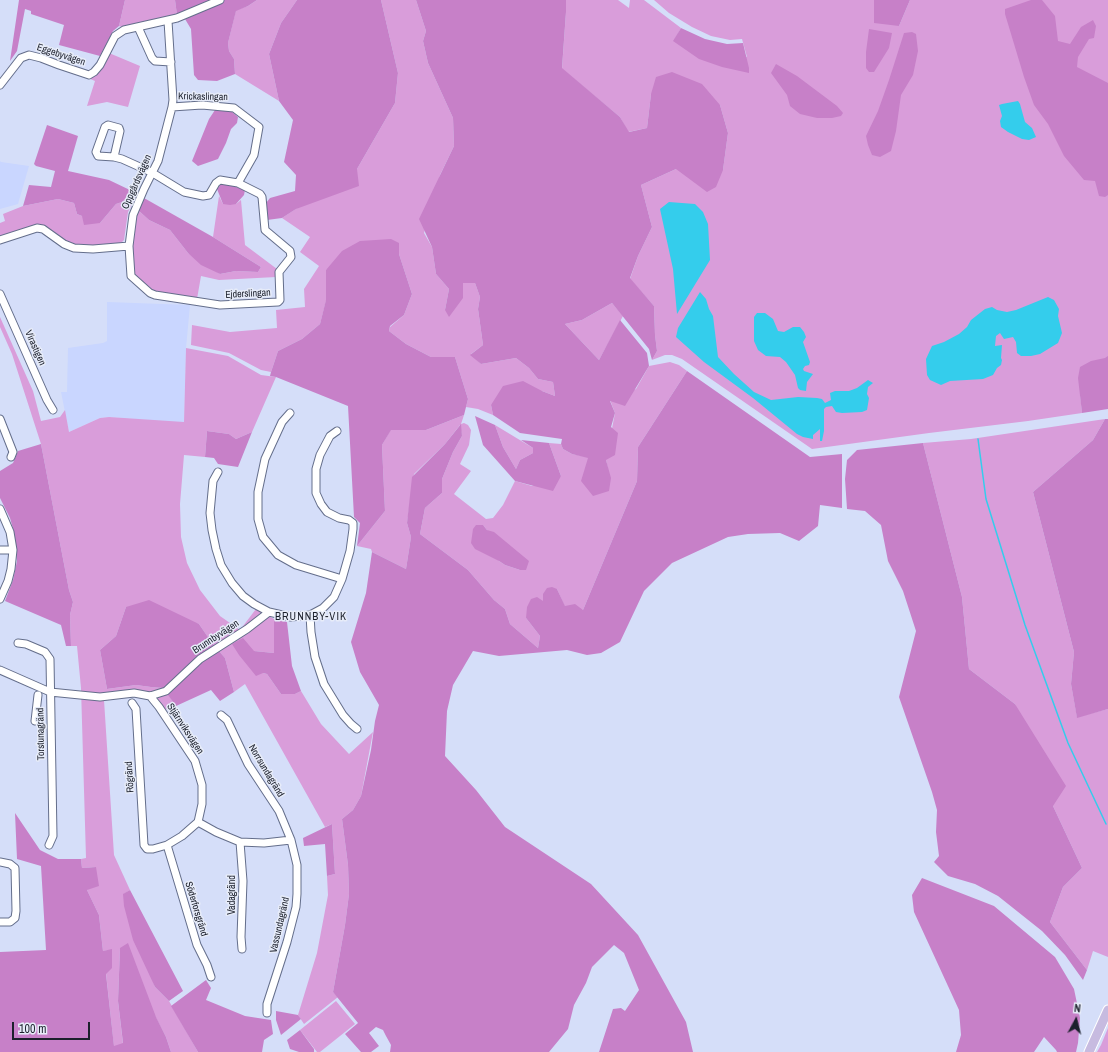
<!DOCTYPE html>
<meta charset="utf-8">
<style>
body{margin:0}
#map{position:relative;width:1108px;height:1052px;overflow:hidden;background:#d5def9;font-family:"Archivo Narrow",sans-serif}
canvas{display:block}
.north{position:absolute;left:1056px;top:1000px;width:40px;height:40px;-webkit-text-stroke:3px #e7ecf9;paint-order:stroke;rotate:7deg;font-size:11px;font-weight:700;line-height:16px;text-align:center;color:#1c202c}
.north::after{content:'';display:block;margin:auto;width:14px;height:18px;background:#1c202c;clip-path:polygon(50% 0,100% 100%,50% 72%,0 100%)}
.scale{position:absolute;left:12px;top:1022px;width:78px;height:18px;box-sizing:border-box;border:2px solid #1c202c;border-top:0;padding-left:5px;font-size:12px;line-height:14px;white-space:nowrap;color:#1c202c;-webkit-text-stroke:3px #e7ecf9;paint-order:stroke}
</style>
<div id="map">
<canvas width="1108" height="1052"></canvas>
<div class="north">N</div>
<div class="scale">100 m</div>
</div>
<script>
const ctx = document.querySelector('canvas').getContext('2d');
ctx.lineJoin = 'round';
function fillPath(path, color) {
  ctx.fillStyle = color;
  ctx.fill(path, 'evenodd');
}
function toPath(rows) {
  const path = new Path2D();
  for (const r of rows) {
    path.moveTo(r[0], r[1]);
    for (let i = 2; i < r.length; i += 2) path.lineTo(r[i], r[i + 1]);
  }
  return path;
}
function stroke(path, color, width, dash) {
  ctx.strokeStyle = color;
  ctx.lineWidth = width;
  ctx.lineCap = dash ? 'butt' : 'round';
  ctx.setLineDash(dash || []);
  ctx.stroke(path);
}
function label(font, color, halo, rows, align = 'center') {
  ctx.font = font + ' "Archivo Narrow",sans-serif';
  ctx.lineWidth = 3;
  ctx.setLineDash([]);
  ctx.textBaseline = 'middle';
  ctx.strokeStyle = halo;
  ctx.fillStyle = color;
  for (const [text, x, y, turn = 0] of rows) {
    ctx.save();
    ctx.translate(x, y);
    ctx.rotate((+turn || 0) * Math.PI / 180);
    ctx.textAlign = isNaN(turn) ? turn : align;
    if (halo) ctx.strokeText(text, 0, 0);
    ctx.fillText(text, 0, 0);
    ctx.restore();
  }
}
const built = toPath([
 [0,161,1,162,29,166,18,204,0,209],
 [107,302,190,305,186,348,184,423,109,417,100,418,69,432,61,392,67,392,68,348,103,343,107,341]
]);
const green = toPath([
 [125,0,175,0,177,15,122,27,119,26],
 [257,0,297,0,281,23,269,54,279,101,235,74,234,59,229,51,228,43,236,10,248,6],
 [381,0,416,0,426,31,423,41,428,63,453,118,454,146,440,175,424,233,432,247,436,274,449,289,445,310,463,283,475,283,480,297,478,309,483,345,471,354,481,364,516,358,529,368,538,379,553,382,555,396,542,391,491,405,493,415,478,409,466,407,468,399,455,357,431,357,406,344,389,331,390,327,404,315,412,294,399,254,399,243,326,270,326,301,320,324,302,339,278,351,271,372,261,370,229,353,191,345,192,325,230,332,277,328,276,310,305,307,304,289,319,266,300,252,310,237,282,218,357,169,395,103,398,73],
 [566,0,618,0,629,8,630,0,644,0,681,28,674,41,747,57,742,39,730,40,711,36,692,27,669,13,654,0,874,0,875,2,899,26,910,0,1108,0,1108,405,1080,393,1082,413,1028,421,929,433,812,449,682,359,672,355,665,355,652,360,657,351,655,335,654,306,630,279,638,256,652,227,641,185,676,169,723,170,728,133,720,105,651,94,647,128,628,132,620,117,562,69,566,12],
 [109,53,140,66,128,107,107,102,87,106,95,81,88,78,95,76,100,71],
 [132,191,137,194,128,212,124,240,122,242,117,244,88,247,74,245,66,243,43,227,0,237,0,223,5,221,3,214,23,206,58,199,74,203,77,214,100,223,116,204,122,202],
 [219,196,223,204,236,204,241,200,245,245,277,269,276,277,219,280,201,276,197,299,150,290,137,278,134,273,132,245,138,210,149,220,170,230,188,253,220,274,236,271,258,272,261,267,213,237],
 [612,303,623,316,599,360,565,324,582,320],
 [0,317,33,391,41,421,60,417,65,410,69,432,100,418,109,417,184,422,186,348,228,356,261,375,276,377,252,432,236,439,229,434,207,431,205,457,184,455,180,504,181,537,187,563,200,590,220,616,240,630,256,609,274,619,274,653,254,651,263,673,267,674,281,694,295,694,301,691,321,724,349,754,373,732,361,796,353,810,342,819,348,865,349,894,345,925,333,992,338,997,304,1024,298,1015,317,953,328,895,327,876,335,874,332,824,325,827,245,684,234,692,225,658,212,643,199,624,126,607,116,636,100,650,107,689,136,685,151,687,164,688,176,706,159,712,148,699,130,696,104,700,114,855,130,890,124,894,155,987,169,1001,198,1052,171,1052,166,1037,120,948,118,1001,123,1044,114,1047,106,973,112,950,103,951,99,915,87,890,96,867,82,868,81,859,86,858,81,688,77,646,71,646,70,615,73,602,69,590,41,444,12,354,0,327],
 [670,362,679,365,687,371,638,447,637,481,583,610,565,607,557,589,526,618,540,636,538,648,510,624,505,609,494,600,468,570,420,534,425,508,442,493,442,479,453,452,462,436,460,425,445,444,414,474,407,523,411,537,406,569,372,552,371,549,357,546,385,511,382,445,391,429,426,430,464,415,461,424,464,423,468,425,471,430,469,445,460,464,471,471,454,494,486,519,493,518,503,505,515,481,532,486,561,476,549,443,561,444,563,449,572,454,589,457,608,469,606,460,615,413,610,400,636,389,649,366],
 [483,525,487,530,520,570,505,565,499,561],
 [1105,419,1093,440,1033,492,1074,652,1071,684,1077,717,1108,709,1108,957,1093,951,1087,970,1050,922,1063,887,1082,868,1053,806,1015,704,969,669,962,597,923,443,971,439],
 [495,425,533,448,533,453,520,460,516,469,503,447],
 [336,1001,355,1024,320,1052,317,1052,300,1030],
 [1108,1028,1108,1052,1097,1052,1101,1045]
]);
const forest = toPath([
 [19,0,125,0,119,26,113,31,100,56,59,45,64,25,31,14,31,11,25,9,17,51,10,61],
 [175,0,257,0,248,6,236,11,228,43,229,51,234,59,235,74,217,81,198,80,194,75,191,29,185,19,177,15],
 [297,0,381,0,398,73,395,103,357,169,359,186,296,209,282,218,267,220,266,203,270,198,295,191,296,175,284,162,293,120,279,101,269,54,281,23],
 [416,0,566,0,566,12,562,68,620,117,629,132,647,128,651,94,656,77,672,72,702,84,720,105,728,133,723,170,716,187,707,192,676,169,641,185,652,227,638,256,630,278,654,306,655,335,657,351,652,360,649,349,612,303,582,320,565,324,599,360,620,320,647,353,649,366,625,406,610,401,615,413,611,427,618,433,615,455,606,460,611,478,609,491,593,496,581,481,588,458,572,454,563,449,561,444,562,439,520,433,493,415,491,405,503,386,523,381,542,391,555,396,553,382,538,379,529,368,516,358,481,364,470,355,483,345,478,309,480,297,475,283,463,283,463,298,449,317,445,310,449,289,436,274,432,247,419,219,454,146,453,118,428,63,423,41,426,31],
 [874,0,910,0,899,26,874,23],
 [1031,0,1042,0,1055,16,1058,41,1070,44,1081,27,1093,20,1096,26,1094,38,1089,39,1078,57,1077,67,1108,83,1108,195,1105,197,1099,196,1095,181,1084,180,1064,156,1048,124,1034,105,1024,77,1005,14,1005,9],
 [681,28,705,39,727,44,743,43,749,68,749,73,722,67,699,59,673,41],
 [869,29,892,33,889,48,874,72,869,72,866,68,866,52],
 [912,32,916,34,918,51,913,75,901,95,896,131,891,151,880,157,872,155,868,145,866,136,878,111,889,80,904,33],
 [776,64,797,76,837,106,843,113,841,116,832,118,817,118,800,114,790,106,787,95,771,73],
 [215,110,231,111,238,117,237,123,231,129,226,143,218,159,198,166,192,161,209,119],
 [47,125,78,136,68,171,109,180,132,191,122,202,116,204,100,223,84,225,82,216,77,214,74,203,58,199,23,206,29,185,51,187,55,171,36,166,34,164],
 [221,184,233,186,245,190,244,195,236,204,230,205,223,204,217,189],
 [144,198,213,237,261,267,258,272,236,271,220,274,201,265,188,253,170,230,149,220,138,210],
 [391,239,399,243,399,254,412,294,404,315,390,326,389,331,406,344,431,357,455,357,468,399,464,415,426,430,391,430,382,445,385,511,357,546,360,523,354,517,348,406,276,377,270,376,271,372,278,351,302,339,320,324,326,300,326,270,342,251,360,241],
 [1108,356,1108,409,1082,413,1078,378,1080,367,1091,361,1105,358],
 [687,371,810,457,842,454,842,508,820,505,818,526,799,541,780,533,748,534,728,537,672,563,644,591,620,642,601,653,587,655,567,650,499,656,473,651,453,685,447,711,445,756,476,790,505,827,591,884,638,935,686,1022,693,1052,599,1052,613,1009,621,1008,625,1011,639,990,624,953,614,945,592,967,586,983,574,1005,568,1029,549,1052,390,1052,391,1045,386,1036,383,1030,376,1027,369,1033,379,1046,371,1052,361,1052,345,1034,358,1023,333,992,345,925,349,894,348,865,342,819,353,810,361,796,371,750,375,721,379,705,360,672,351,642,366,593,372,552,406,569,411,537,407,523,412,477,445,444,461,424,462,436,453,452,442,479,442,493,425,508,420,534,468,570,494,600,505,609,510,624,538,648,540,636,526,618,527,607,531,599,537,597,543,601,543,594,547,588,552,587,557,589,565,606,575,604,583,610,637,481,638,447],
 [475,416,495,425,503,447,516,469,520,460,533,453,533,448,521,440,549,443,561,476,553,491,515,481,483,445],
 [1105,419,1108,419,1108,709,1077,718,1071,684,1074,652,1033,492,1093,440],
 [207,431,229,434,236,439,252,432,238,467,218,464,214,458,205,457],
 [923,443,962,597,969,669,1015,704,1066,786,1053,806,1082,868,1063,887,1050,922,1087,970,1083,980,1065,955,1042,931,998,896,975,884,948,876,934,862,939,856,936,832,937,810,932,792,899,697,916,631,903,591,888,561,881,525,865,511,847,509,845,479,847,460,857,450],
 [41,444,69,590,73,602,70,615,71,646,66,646,61,625,5,601,13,580,17,561,14,532,10,518,0,498,0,471,13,463,18,451],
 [476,525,483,525,487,530,494,532,529,561,526,570,520,570,505,565,499,561,475,549,471,543,473,529],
 [149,600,199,624,212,643,225,658,234,692,220,701,211,690,176,706,163,688,151,687,136,685,107,689,100,650,116,636,126,607],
 [274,619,287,622,292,666,301,691,295,694,281,694,267,674,263,673,256,676,239,655,232,644,243,638,254,651,274,653],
 [15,813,40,850,58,859,81,859,82,868,96,867,99,886,87,890,99,915,103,951,112,949,112,968,106,974,114,1046,123,1043,118,1001,120,948,128,943,156,1017,166,1037,171,1052,0,1052,0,952,46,950,41,866,17,859],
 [332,824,335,874,327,876,325,844,304,846,303,838],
 [922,878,994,906,1055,957,1074,989,1080,1018,1078,1043,1076,1052,1057,1052,1056,1050,1044,1037,1034,1052,956,1052,961,1035,959,1010,914,912,912,895],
 [130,890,183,991,169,1001,155,987,133,940,124,906,123,894],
 [206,980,211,988,206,1000,245,1016,271,1020,273,1034,264,1040,262,1052,198,1052,171,1006],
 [276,1011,298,1015,301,1019,281,1035,276,1020],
 [300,1030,314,1049,314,1052,299,1052,290,1049,287,1040]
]);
const water = toPath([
 [1018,101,1020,104,1025,122,1032,128,1036,137,1029,140,1022,139,1008,132,1001,127,1000,121,1002,116,999,105,1002,104],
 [669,202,695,204,703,212,708,224,710,260,677,314,673,269,660,209],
 [700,292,706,299,709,309,713,316,718,357,734,374,754,392,771,400,798,397,817,398,822,399,825,403,831,400,830,393,835,391,849,391,857,388,868,380,873,383,868,387,867,394,869,398,867,410,862,412,842,413,836,412,832,406,826,407,824,409,824,431,822,441,820,441,820,429,813,435,813,439,803,437,797,434,753,398,704,362,676,337,678,328],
 [1048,297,1054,300,1059,309,1058,316,1062,333,1058,343,1040,354,1031,356,1021,356,1017,353,1016,342,1013,337,1004,339,1000,333,996,336,995,346,1002,345,1001,358,1002,360,1001,365,997,368,993,375,983,379,950,381,941,385,930,380,927,375,926,359,932,346,944,342,959,334,967,327,971,320,985,309,992,307,997,310,1007,312,1016,310],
 [757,313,765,313,773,319,778,331,784,332,793,327,800,327,804,332,806,337,803,342,810,362,809,365,805,366,803,369,804,371,813,374,807,382,806,391,800,390,798,388,795,375,786,362,780,357,766,356,758,350,754,341,754,317]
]);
const stream = toPath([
 [978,439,986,499,1025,625,1068,743,1106,824]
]);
const minor = toPath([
 [138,27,152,58,155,61,171,62],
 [0,85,21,58,29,55,41,58,59,65,89,75,94,72,100,65,115,36,124,30,177,18,220,0],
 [114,157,98,156,96,152,105,127,108,125,119,128,120,131,114,157,122,159,151,172,184,192,203,196,209,195,216,183,220,180,238,183,254,155,259,127,234,108,202,105,172,107],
 [0,240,37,228,43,229,64,244,74,248,93,249,129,246,133,215,144,189,158,161,172,107,173,100,168,21],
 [129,246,131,276,150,293,155,295,220,305,278,302,280,300,279,272,291,257,290,251,265,230,262,197,260,194,238,183],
 [0,294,47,400,53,410],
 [290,413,282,422,265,459,258,492,258,519,263,537,278,555,296,565,342,579],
 [0,419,13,452,11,457],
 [337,431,330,436,320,455,316,469,316,493,321,504,327,512,339,518,349,520,353,523,353,529,350,551,342,579,334,597,323,608,310,615,311,632,315,657,324,684,343,715,351,724,357,729],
 [218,472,213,481,210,513,212,530,216,549,221,565,232,583,243,596,254,604,269,612],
 [0,509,10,532,13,550,11,569,8,581,0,599],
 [0,550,13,550],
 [18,643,26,644,45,652,50,659,53,836,49,845],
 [0,670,50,692,100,697,134,693,150,696,166,691,200,659,247,629,269,612,291,617,310,615],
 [132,703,136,709,144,845,147,849,153,849,167,845,182,836,198,822,202,804,202,785,195,761,159,707,150,696],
 [221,715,227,720,248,764,279,811,291,840,297,865,297,894,296,907,287,942,267,1004,267,1013],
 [35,721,38,695],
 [198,822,216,832,240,842,264,843,291,840],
 [240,842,243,881,241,937,242,949],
 [167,845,197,945,207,965,211,977],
 [0,862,10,864,15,868,16,911,15,918,10,922,0,922]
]);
const major = toPath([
 [1089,1052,1108,1010]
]);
const streetNames = [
 ["Eggebyvägen",61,55,18],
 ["Krickaslingan",203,97,1],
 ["Oppgårdsvägen",137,182,-66],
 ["Ejderslingan",248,294,-3],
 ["Virastigen",35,348,66],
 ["Brunnbyvägen",216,637,-33],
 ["Stjärnviksvägen",185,729,57],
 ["Torstunagränd",41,734,-91],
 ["Norrsundagränd",266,771,59],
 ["Rögränd",130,777,-93],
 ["Vadagränd",232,895,-90],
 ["Söderforsgränd",196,909,73],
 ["Vassundagränd",280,925,-77]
];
const neighbourhoodNames = [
 ["BRUNNBY-VIK",311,617]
];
fillPath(built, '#c9d6ff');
fillPath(green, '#d99dda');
fillPath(forest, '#c780c8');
fillPath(water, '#34cdec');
stroke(stream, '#34cdec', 1.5);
stroke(minor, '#646e8b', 9);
stroke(major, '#fff', 11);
stroke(minor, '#fff', 7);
stroke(major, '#c7bbe0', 9);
label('10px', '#1c202c', '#e7ecf9', streetNames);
ctx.letterSpacing = '1px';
label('11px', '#1c202c', '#e7ecf9', neighbourhoodNames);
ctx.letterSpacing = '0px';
</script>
